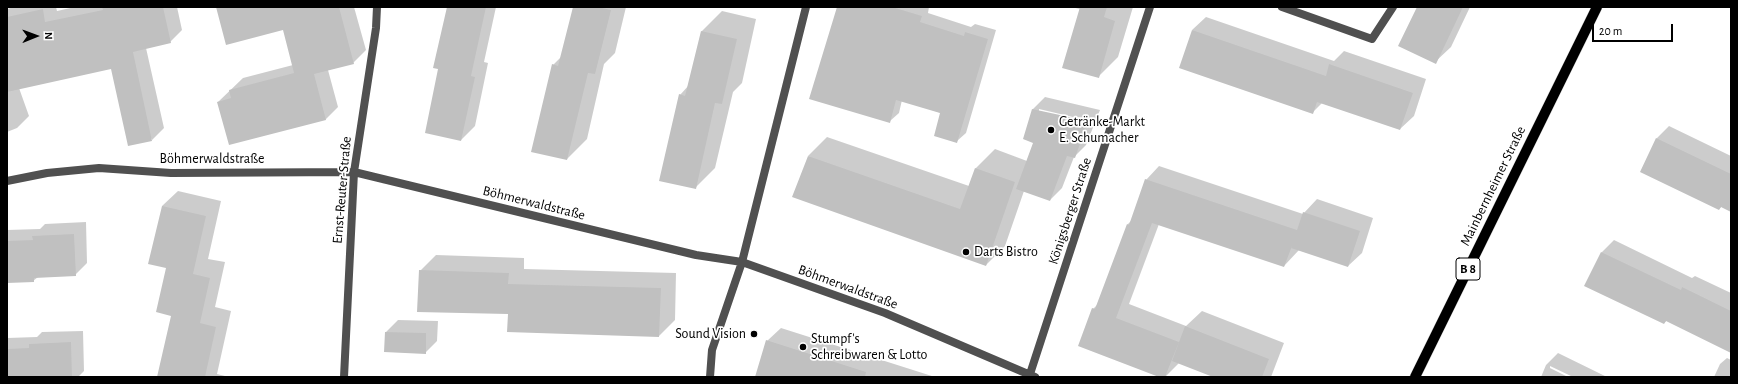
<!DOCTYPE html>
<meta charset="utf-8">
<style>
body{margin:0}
#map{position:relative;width:1738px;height:384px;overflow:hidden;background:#fff;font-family:"Alegreya Sans",sans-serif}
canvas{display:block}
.frame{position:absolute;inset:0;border:8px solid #000;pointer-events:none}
.north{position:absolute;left:16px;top:16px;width:40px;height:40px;-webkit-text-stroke:3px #fff;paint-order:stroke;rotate:89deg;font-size:11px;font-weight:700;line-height:16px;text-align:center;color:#000}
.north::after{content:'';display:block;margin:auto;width:14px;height:18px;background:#000;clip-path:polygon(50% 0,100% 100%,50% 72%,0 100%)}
.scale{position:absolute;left:1592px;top:24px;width:81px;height:18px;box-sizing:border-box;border:2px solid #000;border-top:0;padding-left:5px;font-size:12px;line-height:14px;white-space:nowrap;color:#000;-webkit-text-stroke:3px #fff;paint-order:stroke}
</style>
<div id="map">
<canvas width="1738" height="384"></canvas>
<div class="frame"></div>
<div class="north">N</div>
<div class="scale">20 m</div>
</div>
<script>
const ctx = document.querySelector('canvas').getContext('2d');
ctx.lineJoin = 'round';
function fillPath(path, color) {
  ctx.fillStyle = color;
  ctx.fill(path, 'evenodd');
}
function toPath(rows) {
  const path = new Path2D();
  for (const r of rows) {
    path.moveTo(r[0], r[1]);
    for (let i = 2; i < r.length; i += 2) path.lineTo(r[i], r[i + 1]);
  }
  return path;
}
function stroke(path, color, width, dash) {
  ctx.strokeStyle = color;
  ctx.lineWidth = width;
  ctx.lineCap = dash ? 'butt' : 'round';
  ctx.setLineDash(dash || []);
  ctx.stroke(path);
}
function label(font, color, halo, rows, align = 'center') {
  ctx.font = font + ' "Alegreya Sans",sans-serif';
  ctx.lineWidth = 3.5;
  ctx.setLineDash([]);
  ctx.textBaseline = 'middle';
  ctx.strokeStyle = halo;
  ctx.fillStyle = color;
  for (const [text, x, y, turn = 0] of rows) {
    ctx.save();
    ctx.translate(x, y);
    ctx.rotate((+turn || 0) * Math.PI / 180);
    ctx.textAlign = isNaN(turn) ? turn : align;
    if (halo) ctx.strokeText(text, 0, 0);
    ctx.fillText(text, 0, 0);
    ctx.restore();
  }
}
const shadow = toPath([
 [14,7,56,7,57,11,75,7,177,7,182,30,170,42,146,48,164,128,152,140,112,68,19,88,29,116,17,128,7,132,7,9],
 [217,7,354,7,366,50,353,63,328,70,338,107,325,120,218,102,243,78,293,65,284,29],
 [448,7,496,7,484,62,488,63,475,126,461,140],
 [574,7,626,7,615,53,604,64,587,139,567,159,553,65,562,56],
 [838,7,929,7,928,13,971,27,975,24,996,30,966,133,957,141,941,113,902,100,899,113,890,121],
 [1071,7,1133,7,1118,57,1098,77,1080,9],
 [1418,7,1470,7,1451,47,1435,62],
 [722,11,756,19,742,83,733,92,715,168,695,188,680,95,689,85,702,31],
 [1206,17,1334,61,1344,51,1426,79,1414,116,1400,129,1322,103,1312,113,1192,30],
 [1045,97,1100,110,1086,145,1074,157,1062,188,1050,200,1024,191,1005,246,986,265,808,156,827,137,969,186,976,168,995,149,1027,161,1034,142,1024,139,1033,109],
 [1039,109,1094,122,1093,124,1039,111],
 [1669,126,1731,156,1731,211,1722,206,1719,209,1641,171,1657,138],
 [1159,166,1303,214,1317,199,1373,218,1362,253,1348,266,1299,250,1284,266,1159,224,1129,304,1186,326,1202,311,1284,343,1271,377,1215,377,1179,363,1165,377,1161,377,1093,309,1098,304,1128,224,1132,220,1146,180],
 [178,191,221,201,208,259,225,262,215,307,231,311,217,374,229,377,158,377,172,315,162,206],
 [86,222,87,263,75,275,38,277,33,281,7,282,7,230,40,229,45,224],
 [1614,240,1692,278,1695,276,1731,293,1731,352,1667,320,1664,323,1586,285,1602,252],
 [436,255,524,258,524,269,676,273,675,320,659,336,420,271],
 [398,320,438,321,437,341,425,353,385,351,386,332],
 [781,328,935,377,756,377,767,341],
 [83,331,84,371,78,377,7,377,7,338,37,337,42,332],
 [1558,353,1607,377,1573,377,1550,366,1550,368,1568,377,1541,377,1546,365],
 [1727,358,1731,360,1731,377,1714,377,1720,364]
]);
const building = toPath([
 [102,7,163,7,171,43,133,52,152,141,128,146,111,69,7,92,7,17,43,9,45,22,103,10],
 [216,7,339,7,354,64,314,74,326,120,229,145,217,102,231,98,229,90,294,73,283,30,226,45],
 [447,7,486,7,471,76,475,77,461,141,425,133,438,69,433,68],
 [573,7,598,7,611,10,595,74,588,73,567,160,531,152,552,64,558,66],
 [837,7,892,7,922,16,920,22,964,36,965,32,988,39,957,143,934,136,940,113,896,100,890,123,809,99],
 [1080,7,1107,7,1104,17,1115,21,1099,78,1062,68],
 [1417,7,1463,7,1436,64,1398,46],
 [1192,30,1326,76,1329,64,1413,93,1400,130,1317,102,1313,114,1179,68],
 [701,31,737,39,722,104,715,103,696,189,659,181,679,94,685,96],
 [1032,109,1088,121,1075,158,1067,156,1050,201,1016,189,1033,143,1023,139],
 [1656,138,1731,174,1731,212,1721,207,1719,210,1640,172],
 [808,156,960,209,975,168,1015,182,986,266,792,197],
 [1145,179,1297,230,1303,212,1360,231,1348,267,1291,248,1292,246,1284,267,1152,223,1116,318,1179,342,1165,377,1159,377,1078,346,1092,308,1095,309,1127,224,1129,225],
 [162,206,206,216,193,274,210,278,200,323,216,327,205,377,157,377,171,316,156,312,166,268,148,264],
 [74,234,76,276,34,278,34,282,7,283,7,241,33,240,32,236],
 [1601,252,1681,290,1682,287,1731,311,1731,353,1666,321,1664,324,1584,286],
 [419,270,509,273,508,284,661,288,659,337,507,332,508,314,417,312],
 [1185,326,1269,359,1262,377,1213,377,1172,361],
 [385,332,426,333,426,354,384,352],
 [766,340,866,372,865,377,755,377],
 [71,342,72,377,7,377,7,349,29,348,29,344]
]);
const minor = toPath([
 [1282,7,1372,39,1393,7],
 [7,181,47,173,99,168,171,173,354,172,696,255,742,262,885,313,1035,377],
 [344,377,354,172,376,28,377,7],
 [710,377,712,350,742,262,806,7],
 [1029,377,1150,7]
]);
const primary = toPath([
 [1415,377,1597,7]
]);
const markers = [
 [1051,130,4,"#000"],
 [966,252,4,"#000"],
 [754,334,4,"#000"],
 [803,347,4,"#000"]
];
const shields = [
 [1468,269,24]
];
const shieldNames = [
 ["B 8",1468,269]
];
const poiNames = [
 ["Getränke-Markt",1059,122],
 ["E. Schumacher",1059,138],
 ["Darts Bistro",974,252],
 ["Sound Vision",746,334,"right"],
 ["Stumpf's",811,339],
 ["Schreibwaren & Lotto",811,355]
];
const streetNames = [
 ["Böhmerwaldstraße",212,159],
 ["Mainbernheimer Straße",1493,186,-64],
 ["Ernst-Reuter-Straße",342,190,-85],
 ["Böhmerwaldstraße",534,203,14],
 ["Königsberger Straße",1070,211,-72],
 ["Böhmerwaldstraße",848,287,20]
];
fillPath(shadow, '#0003');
fillPath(building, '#c0c0c0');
stroke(primary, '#dbdbdb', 11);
stroke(minor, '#505050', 8);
stroke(primary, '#000', 10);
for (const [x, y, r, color] of markers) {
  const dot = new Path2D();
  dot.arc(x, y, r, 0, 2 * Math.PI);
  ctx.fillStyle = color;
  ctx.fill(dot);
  stroke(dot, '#fff', 1.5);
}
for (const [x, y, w] of shields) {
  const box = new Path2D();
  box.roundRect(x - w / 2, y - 11, w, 22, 3);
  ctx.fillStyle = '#fff';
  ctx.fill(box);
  stroke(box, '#000', 1);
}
label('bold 13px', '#000', null, shieldNames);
label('14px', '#000', '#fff', poiNames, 'left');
label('14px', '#000', '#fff', streetNames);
</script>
